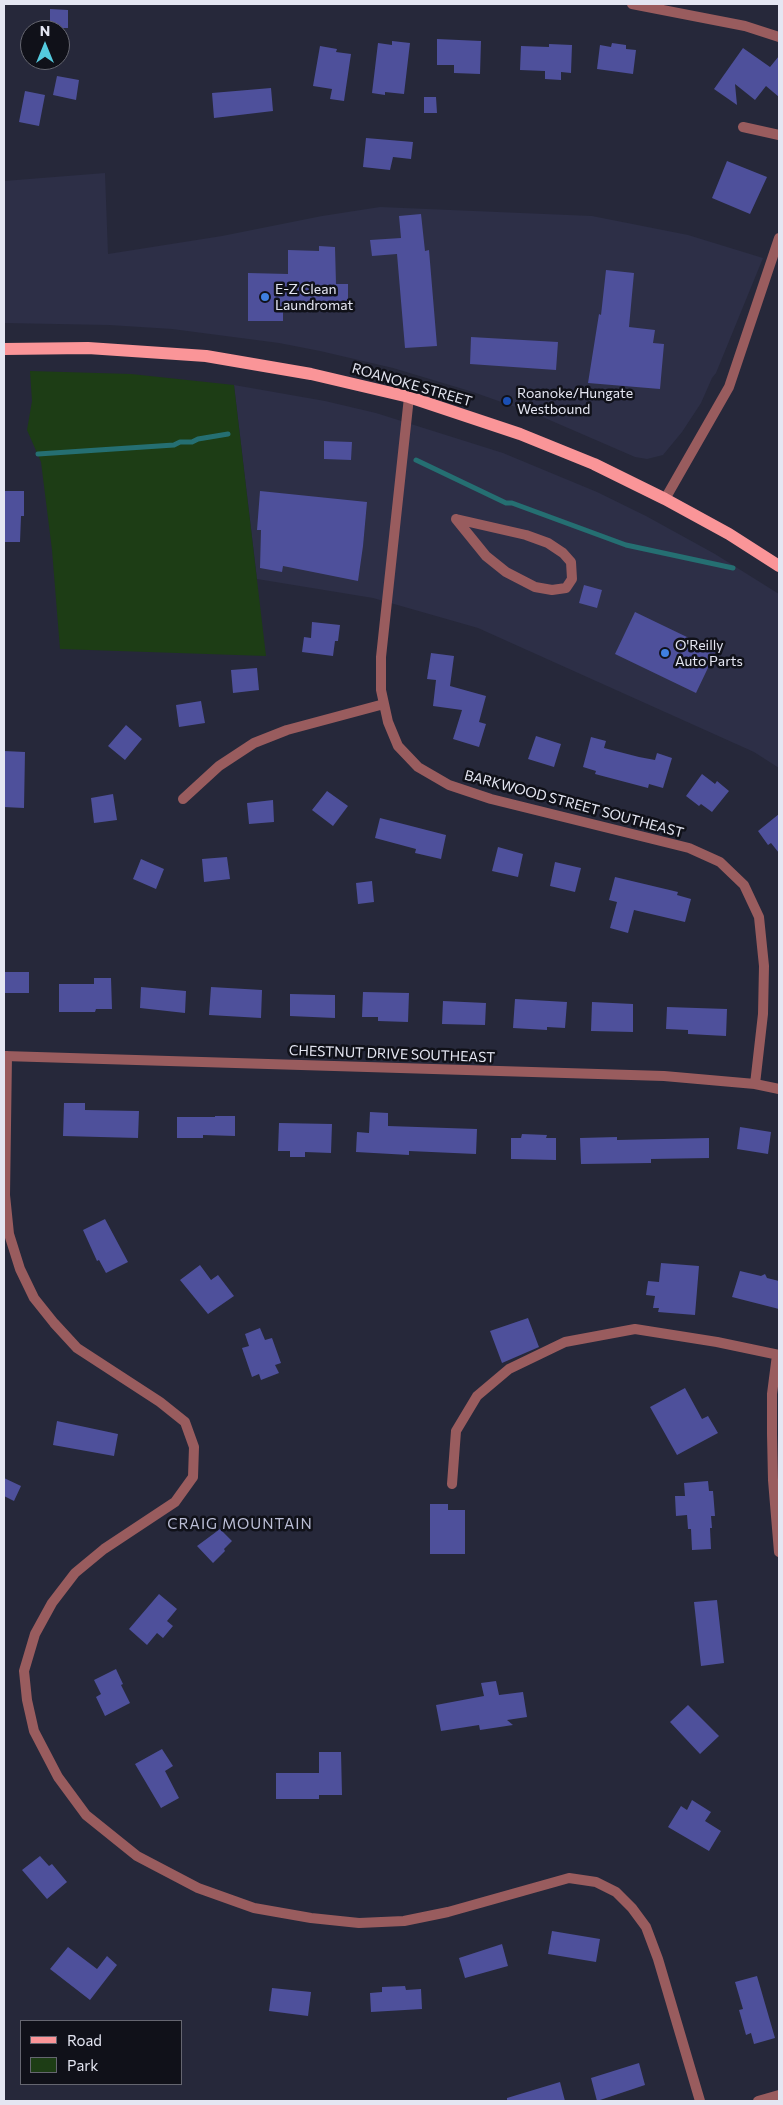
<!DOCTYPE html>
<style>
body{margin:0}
#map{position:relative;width:783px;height:2105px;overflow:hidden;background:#26283a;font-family:Commissioner,sans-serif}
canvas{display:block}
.frame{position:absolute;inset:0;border:5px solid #e4e6f2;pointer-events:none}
.legend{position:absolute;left:20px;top:2020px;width:162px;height:65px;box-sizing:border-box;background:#101119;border:1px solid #656670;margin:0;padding:6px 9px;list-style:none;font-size:15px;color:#e4e6f2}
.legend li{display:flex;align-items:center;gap:10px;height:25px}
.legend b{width:25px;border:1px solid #656670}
.north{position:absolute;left:20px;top:20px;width:50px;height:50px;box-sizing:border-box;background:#101119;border:1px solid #656670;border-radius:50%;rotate:0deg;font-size:14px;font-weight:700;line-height:20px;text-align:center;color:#e4e6f2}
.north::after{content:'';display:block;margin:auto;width:18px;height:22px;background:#54cade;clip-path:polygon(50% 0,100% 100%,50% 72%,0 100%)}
</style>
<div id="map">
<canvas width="783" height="2105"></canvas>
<div class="frame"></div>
<ul class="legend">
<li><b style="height:6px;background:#fa9598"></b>Road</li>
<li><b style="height:14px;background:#1d3d15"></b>Park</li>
</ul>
<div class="north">N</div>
</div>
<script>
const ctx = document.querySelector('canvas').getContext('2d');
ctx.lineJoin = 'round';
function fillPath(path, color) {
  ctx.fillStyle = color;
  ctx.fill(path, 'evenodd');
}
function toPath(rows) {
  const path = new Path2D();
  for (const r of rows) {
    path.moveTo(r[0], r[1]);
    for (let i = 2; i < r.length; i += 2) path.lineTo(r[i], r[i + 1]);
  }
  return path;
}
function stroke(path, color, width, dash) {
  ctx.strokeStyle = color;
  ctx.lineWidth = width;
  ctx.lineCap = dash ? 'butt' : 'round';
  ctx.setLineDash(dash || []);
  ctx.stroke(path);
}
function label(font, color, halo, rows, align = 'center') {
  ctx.font = font + ' Commissioner,sans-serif';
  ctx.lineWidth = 5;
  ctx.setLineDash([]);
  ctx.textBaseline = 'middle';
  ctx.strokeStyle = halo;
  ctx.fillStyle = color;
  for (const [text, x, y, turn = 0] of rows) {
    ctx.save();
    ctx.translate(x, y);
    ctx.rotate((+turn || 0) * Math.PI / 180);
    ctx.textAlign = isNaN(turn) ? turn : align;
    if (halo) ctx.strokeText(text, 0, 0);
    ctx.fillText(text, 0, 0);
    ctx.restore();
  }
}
const built = toPath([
 [105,173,108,254,222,236,322,216,380,207,592,216,688,235,763,258,716,373,712,378,701,403,682,432,663,455,647,459,635,457,538,415,473,392,393,368,320,351,279,343,172,329,109,325,4,323,4,181],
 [234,385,325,401,376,413,503,453,597,492,646,516,715,554,779,594,779,768,754,752,478,628,373,598,257,579]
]);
const green = toPath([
 [30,371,131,374,234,385,266,656,60,649,52,550,41,462,27,430,32,401]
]);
const stream = toPath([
 [38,454,174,445,180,442,192,442,198,439,228,434],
 [416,460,506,503,512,503,626,545,733,568]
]);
const building = toPath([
 [50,9,68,10,68,28,50,28],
 [437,39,481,41,480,74,454,73,454,65,437,65],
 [392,41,410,43,404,94,385,92,385,95,372,93,378,43,392,45],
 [612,43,626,45,626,49,636,50,633,74,597,69,600,45,611,47],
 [549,44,572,45,571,73,561,72,561,80,545,79,545,71,520,70,521,46,549,47],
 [320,46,337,49,336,52,351,54,344,101,330,99,332,89,313,86],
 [743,48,770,67,779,56,779,97,766,86,755,100,735,84,737,105,714,89],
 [57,76,79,80,76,100,53,95],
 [271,88,273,111,214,118,212,93],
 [25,91,45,95,39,126,19,122],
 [424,97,436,97,437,113,424,113],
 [366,138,413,142,411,159,393,157,390,170,363,167],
 [727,161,767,177,750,214,712,198],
 [421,214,425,251,429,250,437,346,405,348,397,254,372,256,370,240,401,238,399,216],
 [319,246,335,247,336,284,348,284,348,308,332,308,332,306,283,305,283,321,248,321,248,273,288,274,288,250,319,251],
 [606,270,634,273,629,327,655,330,653,343,664,344,660,389,588,383,599,314,601,315],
 [471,337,558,342,556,370,470,364],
 [324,441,352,442,351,460,324,459],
 [4,491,24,491,24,516,21,516,20,542,4,542],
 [260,491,367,502,363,546,358,581,283,566,282,572,260,568,261,530,257,530],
 [584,585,602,590,597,608,579,603],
 [635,612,716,651,696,693,615,654],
 [312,622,340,625,338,641,335,641,333,656,302,652,304,637,311,638],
 [431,653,454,656,450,686,486,696,479,722,486,724,479,747,453,739,462,710,433,706,436,680,427,679],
 [257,668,259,690,233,693,231,670],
 [201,701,205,723,179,727,176,705],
 [126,725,142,739,125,760,108,746],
 [536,736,561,744,554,767,528,759],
 [591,737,606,741,604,748,639,757,655,760,657,753,672,758,663,788,649,784,648,788,595,774,596,771,583,767],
 [4,751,25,752,24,808,4,807],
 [702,774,715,784,717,781,729,791,712,812,701,804,699,806,686,796],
 [327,791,348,806,333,826,312,810],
 [113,794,117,820,94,823,91,798],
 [273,800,274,822,249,824,247,803],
 [779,814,779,853,771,843,768,845,758,831],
 [380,818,446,835,441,859,415,853,416,849,375,838],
 [498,847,523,854,518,877,492,871],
 [227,857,230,879,204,882,202,859],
 [141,859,164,869,156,889,133,879],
 [555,862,581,868,575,892,550,886],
 [615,877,678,892,677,895,691,899,685,922,634,910,628,933,610,928,617,902,609,900],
 [372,881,374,902,358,904,356,883],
 [4,972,29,972,29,993,4,993],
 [94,978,111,978,112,1009,96,1009,95,1012,59,1012,59,984,94,984],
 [141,987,186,991,185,1013,140,1008],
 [211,987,262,990,261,1018,209,1015],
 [363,992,409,993,408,1022,378,1021,378,1017,362,1017],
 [290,994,335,995,335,1018,290,1016],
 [515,999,567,1002,565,1028,547,1027,547,1030,513,1028],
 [443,1001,486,1003,485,1025,442,1024],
 [592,1002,633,1004,633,1032,591,1031],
 [667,1007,727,1009,726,1036,688,1034,688,1030,666,1029],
 [64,1103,85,1103,85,1110,139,1111,138,1138,63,1136],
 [370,1112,388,1113,388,1126,477,1129,476,1154,409,1151,409,1155,356,1152,357,1132,369,1133],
 [215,1116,235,1116,235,1136,203,1135,203,1138,177,1138,177,1117,215,1117],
 [279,1123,332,1124,331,1153,305,1152,305,1157,290,1157,290,1151,278,1151],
 [740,1127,771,1132,768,1154,737,1149],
 [522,1134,547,1135,546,1138,556,1138,556,1160,511,1159,511,1138,521,1138],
 [617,1137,617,1140,709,1138,709,1158,651,1159,651,1163,581,1164,580,1138],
 [105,1219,128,1262,106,1273,99,1260,97,1261,83,1230],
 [661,1263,699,1266,695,1315,658,1312,659,1308,653,1308,655,1296,646,1295,648,1281,659,1282],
 [200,1265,211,1280,218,1275,234,1296,208,1314,180,1280],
 [740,1271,761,1276,765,1274,767,1278,779,1281,779,1309,732,1297],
 [528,1318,539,1347,502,1363,490,1331],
 [260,1328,265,1340,272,1338,281,1363,275,1365,279,1373,261,1380,259,1374,252,1377,242,1348,249,1346,245,1334],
 [685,1388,702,1419,708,1416,718,1433,677,1455,650,1407],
 [57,1421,118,1434,114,1456,53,1445],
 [4,1478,21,1486,14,1501,4,1496],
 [708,1481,709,1491,713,1491,715,1516,711,1516,712,1528,710,1528,711,1549,692,1550,691,1529,688,1529,687,1515,676,1516,675,1496,685,1496,684,1483],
 [430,1504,448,1504,448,1510,465,1510,465,1554,430,1554],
 [220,1529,232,1541,224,1549,225,1551,213,1563,197,1546],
 [159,1594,177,1609,167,1621,173,1626,163,1638,157,1633,147,1645,129,1629],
 [717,1600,724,1663,701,1666,694,1602],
 [116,1669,123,1684,121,1685,130,1703,105,1716,96,1697,101,1694,94,1680],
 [496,1681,499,1695,523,1692,527,1717,507,1720,513,1725,480,1730,479,1725,441,1731,436,1705,484,1696,481,1683],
 [688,1705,719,1736,700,1754,670,1722],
 [162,1749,173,1766,165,1771,179,1798,161,1808,135,1764],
 [319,1752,341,1752,342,1795,319,1795,319,1799,276,1799,276,1773,319,1773],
 [692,1800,711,1812,705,1821,721,1831,709,1851,668,1827,681,1806,687,1810],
 [40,1856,49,1866,52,1864,67,1882,47,1899,22,1870],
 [552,1931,600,1939,596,1962,548,1954],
 [502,1944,508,1966,465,1978,459,1958],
 [68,1947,97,1969,107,1956,117,1965,90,2000,50,1969],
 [757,1976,775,2038,754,2044,751,2033,746,2035,739,2010,743,2009,735,1982],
 [405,1986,406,1990,421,1989,422,2009,371,2012,370,1993,382,1992,382,1987],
 [272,1988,311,1992,308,2016,269,2011],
 [639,2063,645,2085,597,2101,591,2078],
 [560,2082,565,2101,507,2101,507,2098]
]);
const lane = toPath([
 [456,519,526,535,548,543,563,553,571,562,572,579,566,588,552,590,535,587,506,572,486,556,456,519]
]);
const street = toPath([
 [632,4,745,26,779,37],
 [743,127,779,135],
 [409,397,381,657,381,690,388,722,398,746,418,767,449,785,491,799,689,848,720,862,744,885,759,917,764,966,763,1014,755,1084],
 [665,499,729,387,779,238],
 [183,799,219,766,254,743,287,730,384,704],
 [4,1056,664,1076,755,1084,779,1089],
 [7,1056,5,1195,9,1234,20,1269,34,1298,54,1323,77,1348,160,1402,185,1422,194,1447,193,1477,175,1502,104,1549,75,1573,52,1603,35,1634,24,1671,27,1700,34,1731,58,1777,86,1815,137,1856,198,1888,254,1908,311,1918,359,1923,404,1921,448,1912,569,1878,596,1882,616,1892,632,1908,646,1927,658,1959,700,2101],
 [777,1355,772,1394,772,1434,773,1480,779,1552],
 [452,1484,456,1431,477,1396,509,1369,565,1342,635,1329,717,1342,779,1355],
 [758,2101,779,2095]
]);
const primary = toPath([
 [4,349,88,348,206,356,311,374,409,397,520,434,594,464,665,499,729,534,779,566]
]);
const markers = [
 [265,297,5,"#3f7fe0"],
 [507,401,5,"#1a4fb4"],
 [665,653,5,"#3f7fe0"]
];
const poiNames = [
 ["E-Z Clean",275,289],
 ["Laundromat",275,305],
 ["Roanoke/Hungate",517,393],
 ["Westbound",517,409],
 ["O'Reilly",675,645],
 ["Auto Parts",675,661]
];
const streetNames = [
 ["ROANOKE STREET",412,385,16],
 ["BARKWOOD STREET SOUTHEAST",574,804,15],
 ["CHESTNUT DRIVE SOUTHEAST",392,1054,2]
];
const neighbourhoodNames = [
 ["CRAIG MOUNTAIN",240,1524]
];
fillPath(built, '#2d2f47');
fillPath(green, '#1d3d15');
stroke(stream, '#256f72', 5);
fillPath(building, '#4e509b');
stroke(lane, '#995c5e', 10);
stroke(street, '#995c5e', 10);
stroke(primary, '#fa9598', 12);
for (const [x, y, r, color] of markers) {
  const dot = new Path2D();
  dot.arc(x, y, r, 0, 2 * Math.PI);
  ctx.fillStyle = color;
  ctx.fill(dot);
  stroke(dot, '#101119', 2);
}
label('14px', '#e4e6f2', '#101119', poiNames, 'left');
label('14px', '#e4e6f2', '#101119', streetNames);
ctx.letterSpacing = '1px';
label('15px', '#bbbed6', '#101119', neighbourhoodNames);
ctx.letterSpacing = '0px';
</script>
